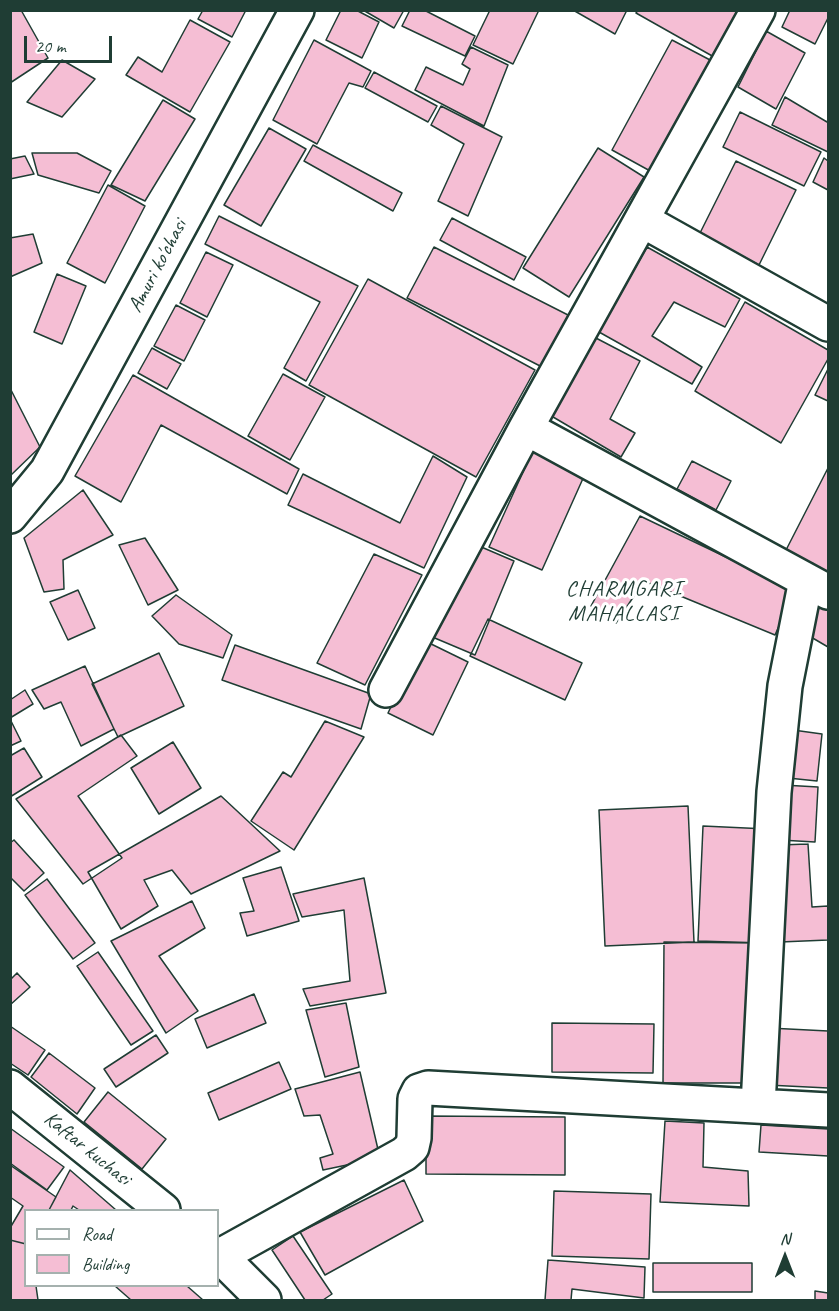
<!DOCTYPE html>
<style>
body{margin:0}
#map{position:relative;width:839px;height:1311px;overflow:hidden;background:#fff;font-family:Caveat,sans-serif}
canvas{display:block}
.frame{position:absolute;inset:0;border:12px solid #1f3d34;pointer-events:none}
.legend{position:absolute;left:24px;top:1209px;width:195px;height:78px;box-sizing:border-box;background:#fff;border:2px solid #a5b1ae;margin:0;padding:8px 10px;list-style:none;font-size:18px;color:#1f3d34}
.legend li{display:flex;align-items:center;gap:12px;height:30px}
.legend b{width:30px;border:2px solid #a5b1ae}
.north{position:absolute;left:755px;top:1227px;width:60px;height:60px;-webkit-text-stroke:4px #fff;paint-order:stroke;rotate:0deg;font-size:16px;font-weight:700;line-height:24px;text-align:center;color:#1f3d34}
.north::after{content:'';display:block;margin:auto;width:21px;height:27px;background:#1f3d34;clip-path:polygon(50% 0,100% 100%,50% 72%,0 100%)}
.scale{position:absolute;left:24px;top:36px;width:88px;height:27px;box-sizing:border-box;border:3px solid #1f3d34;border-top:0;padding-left:8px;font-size:18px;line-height:21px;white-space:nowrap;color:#1f3d34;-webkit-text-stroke:4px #fff;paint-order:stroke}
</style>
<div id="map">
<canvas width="839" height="1311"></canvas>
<div class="frame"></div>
<ul class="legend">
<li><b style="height:8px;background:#fff"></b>Road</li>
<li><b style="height:16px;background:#f5bed4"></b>Building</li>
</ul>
<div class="north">N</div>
<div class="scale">20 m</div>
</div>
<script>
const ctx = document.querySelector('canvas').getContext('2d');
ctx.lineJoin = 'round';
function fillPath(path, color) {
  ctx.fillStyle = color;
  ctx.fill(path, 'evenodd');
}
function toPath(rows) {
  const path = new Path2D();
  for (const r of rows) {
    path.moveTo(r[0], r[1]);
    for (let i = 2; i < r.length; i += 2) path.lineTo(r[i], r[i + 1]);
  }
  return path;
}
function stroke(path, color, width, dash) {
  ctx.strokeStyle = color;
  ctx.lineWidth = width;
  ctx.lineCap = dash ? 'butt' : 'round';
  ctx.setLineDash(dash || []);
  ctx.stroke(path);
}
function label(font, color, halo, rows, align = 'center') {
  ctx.font = font + ' Caveat,sans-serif';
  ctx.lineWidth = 6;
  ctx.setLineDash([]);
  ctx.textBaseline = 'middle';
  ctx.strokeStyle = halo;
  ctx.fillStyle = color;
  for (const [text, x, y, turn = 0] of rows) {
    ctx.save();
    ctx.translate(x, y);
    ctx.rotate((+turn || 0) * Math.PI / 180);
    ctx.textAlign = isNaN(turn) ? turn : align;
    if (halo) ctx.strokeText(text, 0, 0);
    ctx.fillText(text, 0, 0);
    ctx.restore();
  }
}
const building = toPath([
 [10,10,21,10,48,58,10,83,10,10],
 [203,10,246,10,232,37,198,19,203,10],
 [341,10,356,10,379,22,362,58,326,40,341,10],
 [363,10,404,10,394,28,363,10],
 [410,10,424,10,475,36,465,56,402,26,410,10],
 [490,10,539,10,513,64,473,45,490,10],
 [573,10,627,10,615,34,573,10],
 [638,10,741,10,714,57,636,13,638,10],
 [790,10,828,10,828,18,815,44,782,27,790,10],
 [190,20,230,42,190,112,126,75,138,57,162,72,190,20],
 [766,31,805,53,776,109,738,87,766,31],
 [314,40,371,71,363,87,349,83,317,144,273,120,314,40],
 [672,40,712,61,652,172,612,150,672,40],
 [471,47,508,65,484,126,415,90,426,67,463,85,470,69,462,64,471,47],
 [62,60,95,79,62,117,27,102,62,60],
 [374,72,437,106,428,122,365,88,374,72],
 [785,97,827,122,828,120,828,152,772,125,785,97],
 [163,100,195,119,145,201,111,185,163,100],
 [441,106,502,137,468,216,438,201,464,144,431,125,441,106],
 [740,112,821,152,804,186,723,147,740,112],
 [269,128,306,149,261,226,224,205,269,128],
 [313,145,402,193,393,211,304,161,313,145],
 [598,148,644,177,569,297,523,268,598,148],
 [32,153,77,153,111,171,99,193,38,175,32,153],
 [25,156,34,174,10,179,10,159,25,156],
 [824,158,828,161,828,190,813,182,824,158],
 [736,161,796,190,759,265,699,235,736,161],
 [108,185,145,206,105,283,67,263,108,185],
 [219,216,358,286,306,381,284,368,320,302,205,244,219,216],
 [452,218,526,257,514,280,440,240,452,218],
 [33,234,42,263,10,277,10,238,33,234],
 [434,247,570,316,544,368,407,298,434,247],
 [647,247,740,299,725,327,674,302,652,336,702,367,692,384,599,332,647,247],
 [206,252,233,265,207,317,180,303,206,252],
 [57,274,86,286,62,344,34,332,57,274],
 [368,279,535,370,476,477,309,385,368,279],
 [745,302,828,350,828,359,781,443,695,391,745,302],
 [176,305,205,320,184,361,154,346,176,305],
 [594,337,640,361,610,419,635,433,621,457,548,414,594,337],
 [152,348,181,364,167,389,138,373,152,348],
 [828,369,828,401,815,395,828,369],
 [283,374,325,397,290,460,248,436,283,374],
 [133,375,299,469,287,494,161,425,121,502,75,476,133,375],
 [10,388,40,447,10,476,10,388],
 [533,450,585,474,542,570,489,547,533,450],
 [433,456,467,477,424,568,288,505,303,474,400,523,433,456],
 [692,461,731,481,716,510,677,489,692,461],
 [828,468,828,574,785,552,828,468],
 [83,490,113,535,63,560,64,589,44,592,24,538,83,490],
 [640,516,795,590,775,635,644,581,616,623,591,606,640,516],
 [145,538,178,590,148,605,119,545,145,538],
 [479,546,514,561,475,655,430,636,479,546],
 [374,554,422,575,365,685,317,663,374,554],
 [78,590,95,628,68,640,50,602,78,590],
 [176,595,232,635,223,658,179,644,152,616,176,595],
 [814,602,828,610,828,647,799,630,814,602],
 [488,619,582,663,565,700,470,656,488,619],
 [423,640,468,662,433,735,388,713,423,640],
 [235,645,371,694,361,729,222,680,235,645],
 [159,653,184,706,118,737,92,684,159,653],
 [85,666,114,729,81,746,61,702,44,709,32,690,85,666],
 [25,690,33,704,10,718,10,700,25,690],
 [10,719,21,741,10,746,10,719],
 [325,721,364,737,294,850,251,821,283,772,291,777,325,721],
 [793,730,822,734,817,781,788,778,793,730],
 [121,735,137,756,78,796,122,858,83,884,16,799,121,735],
 [173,742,201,788,159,814,131,768,173,742],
 [24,748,42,777,10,797,10,756,24,748],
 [783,785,818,787,815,842,780,840,783,785],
 [221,796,280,851,191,894,172,870,144,880,158,906,121,929,88,872,221,796],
 [688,806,694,942,605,946,599,810,688,806],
 [703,826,767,829,764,943,698,941,703,826],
 [14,840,44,873,24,891,10,877,10,843,14,840],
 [808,844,812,907,828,906,828,940,780,942,779,845,808,844],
 [281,867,299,921,247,936,240,913,254,911,243,878,281,867],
 [364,878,386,993,310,1006,303,989,350,981,344,910,302,917,293,894,364,878],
 [47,879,95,943,73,959,25,895,47,879],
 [192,901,205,928,159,956,198,1011,166,1033,111,941,192,901],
 [664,942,757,943,756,1083,663,1083,664,942],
 [98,952,153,1031,131,1045,77,966,98,952],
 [17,973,30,987,10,1005,10,980,17,973],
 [254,994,266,1023,207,1048,195,1019,254,994],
 [346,1003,359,1067,325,1077,306,1010,346,1003],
 [552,1023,654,1024,653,1073,552,1072,552,1023],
 [10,1026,45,1050,28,1075,10,1063,10,1026],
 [769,1028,828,1031,828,1088,767,1085,769,1028],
 [156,1035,168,1053,116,1087,104,1069,156,1035],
 [49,1053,95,1088,77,1114,31,1077,49,1053],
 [279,1062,291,1089,219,1120,208,1093,279,1062],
 [360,1072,380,1158,323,1170,320,1158,333,1154,320,1115,304,1116,295,1089,360,1072],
 [108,1092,166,1139,142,1169,84,1122,108,1092],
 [426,1116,565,1117,565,1175,426,1174,426,1116],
 [665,1121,704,1123,703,1167,748,1171,749,1206,660,1202,665,1121],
 [761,1125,828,1129,828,1156,759,1152,761,1125],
 [10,1128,64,1167,47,1190,10,1163,10,1128],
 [10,1165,56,1197,49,1210,26,1210,26,1244,10,1240,10,1228,23,1206,10,1197,10,1165],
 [70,1170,116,1210,79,1210,73,1206,71,1210,49,1210,70,1170],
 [404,1180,423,1221,325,1275,300,1232,404,1180],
 [554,1191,651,1194,649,1259,552,1256,554,1191],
 [293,1236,332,1294,323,1300,305,1300,272,1250,293,1236],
 [10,1240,26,1244,26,1286,36,1286,38,1300,10,1300,10,1240],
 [548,1260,645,1267,644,1298,572,1289,571,1300,545,1300,548,1260],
 [653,1263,752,1263,752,1292,653,1292,653,1263],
 [115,1286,187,1286,203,1300,131,1300,115,1286],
 [815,1291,828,1293,828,1300,815,1300,815,1291]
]);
const minor = toPath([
 [642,220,828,324],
 [526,428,828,592],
 [10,516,47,471,297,10],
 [386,690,526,428,758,10],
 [10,1087,163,1210],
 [758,1106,774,792,785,686,806,580],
 [218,1254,264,1300],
 [220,1256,404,1154,412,1147,414,1138,415,1099,419,1091,428,1088,828,1110]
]);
const streetNames = [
 ["Amuri ko'chasi",158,266,-62],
 ["Kaftar kuchasi",87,1149,39]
];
const neighbourhoodNames = [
 ["CHARMGARI",624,589],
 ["MAHALLASI",624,614]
];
fillPath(building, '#f5bed4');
stroke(building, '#1f3d34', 1.5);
stroke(minor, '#1f3d34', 38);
stroke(minor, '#fff', 33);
label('21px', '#1f3d34', '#fff', streetNames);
ctx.letterSpacing = '1.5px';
label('22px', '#1f3d34', '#fff', neighbourhoodNames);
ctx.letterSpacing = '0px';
</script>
